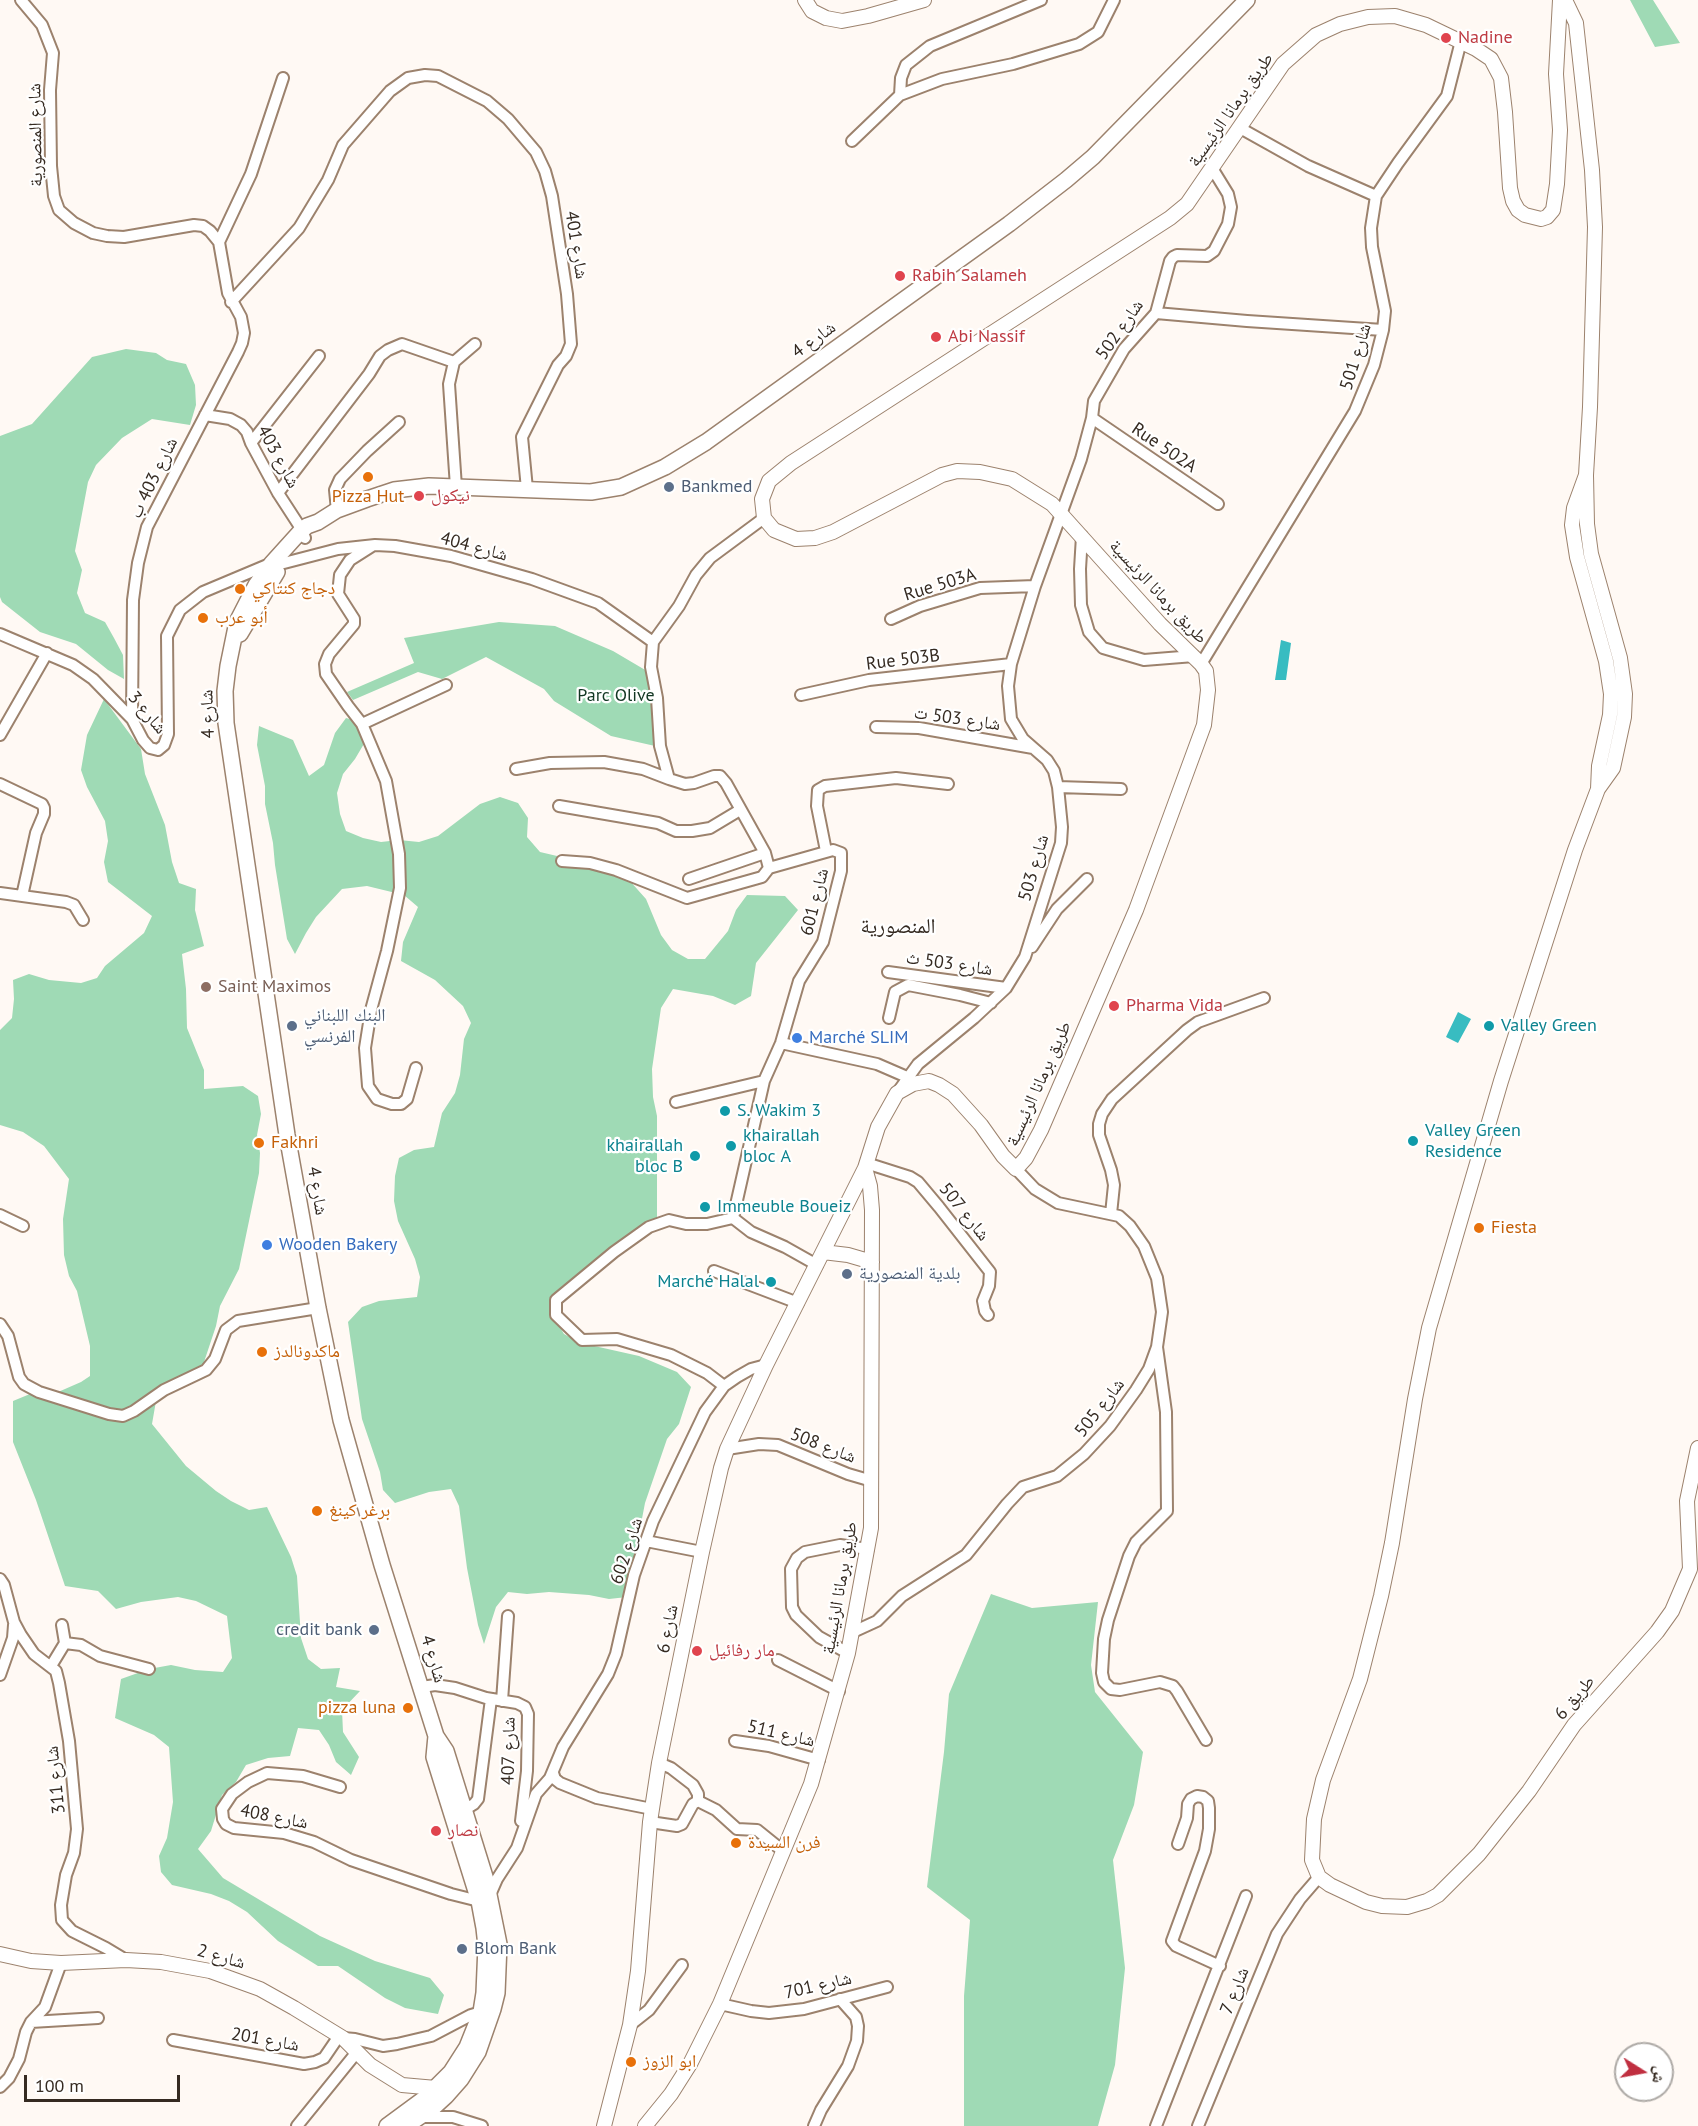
<!DOCTYPE html>
<meta charset="utf-8">
<style>
body{margin:0}
#map{position:relative;width:1698px;height:2126px;overflow:hidden;background:#fff9f4;font-family:"PT Sans","Noto Naskh Arabic",sans-serif}
canvas{display:block}
.north{position:absolute;left:1614px;top:2042px;width:60px;height:60px;box-sizing:border-box;background:#fff;border:2px solid #aeaaa6;border-radius:50%;rotate:101deg;font-size:16px;font-weight:700;line-height:24px;text-align:center;color:#352a21}
.north::after{content:'';display:block;margin:auto;width:21px;height:27px;background:#c02f40;clip-path:polygon(50% 0,100% 100%,50% 72%,0 100%)}
.scale{position:absolute;left:24px;top:2075px;width:156px;height:27px;box-sizing:border-box;border:3px solid #352a21;border-top:0;padding-left:8px;font-size:18px;line-height:21px;white-space:nowrap;color:#352a21;-webkit-text-stroke:4px #fff;paint-order:stroke}
</style>
<div id="map">
<canvas width="1698" height="2126"></canvas>
<div class="north">ش</div>
<div class="scale">100 m</div>
</div>
<script>
const ctx = document.querySelector('canvas').getContext('2d');
ctx.lineJoin = 'round';
function fillPath(path, color) {
  ctx.fillStyle = color;
  ctx.fill(path, 'evenodd');
}
function toPath(rows) {
  const path = new Path2D();
  for (const r of rows) {
    path.moveTo(r[0], r[1]);
    for (let i = 2; i < r.length; i += 2) path.lineTo(r[i], r[i + 1]);
  }
  return path;
}
function stroke(path, color, width, dash) {
  ctx.strokeStyle = color;
  ctx.lineWidth = width;
  ctx.lineCap = dash ? 'butt' : 'round';
  ctx.setLineDash(dash || []);
  ctx.stroke(path);
}
function label(font, color, halo, rows, align = 'center') {
  ctx.font = font + ' "PT Sans","Noto Naskh Arabic",sans-serif';
  ctx.lineWidth = 4.5;
  ctx.setLineDash([]);
  ctx.textBaseline = 'middle';
  ctx.strokeStyle = halo;
  ctx.fillStyle = color;
  for (const [text, x, y, turn = 0] of rows) {
    ctx.save();
    ctx.translate(x, y);
    ctx.rotate((+turn || 0) * Math.PI / 180);
    ctx.textAlign = isNaN(turn) ? turn : align;
    if (halo) ctx.strokeText(text, 0, 0);
    ctx.fillText(text, 0, 0);
    ctx.restore();
  }
}
const green = toPath([
 [1630,0,1653,0,1680,43,1655,47],
 [126,349,156,353,167,360,186,364,195,385,196,405,190,425,152,419,122,438,96,465,88,482,75,551,82,570,77,593,85,613,105,622,114,638,123,655,124,679,108,670,76,644,40,632,2,602,0,597,0,436,32,424,92,357],
 [499,622,555,626,613,651,652,674,655,746,611,736,554,701,544,689,486,657,442,679,418,672,353,700,347,692,414,663,404,638],
 [104,699,141,749,145,774,165,825,172,862,179,883,196,889,195,910,204,946,182,954,186,989,187,1028,204,1070,204,1089,243,1086,258,1096,261,1114,257,1135,260,1153,259,1173,239,1269,220,1306,216,1326,203,1365,193,1382,172,1387,156,1401,152,1424,186,1466,216,1491,231,1501,249,1510,267,1507,291,1557,297,1576,301,1638,308,1659,321,1669,340,1668,336,1687,360,1691,342,1710,343,1732,359,1757,351,1775,336,1762,329,1745,319,1730,298,1728,290,1756,268,1758,246,1765,236,1782,222,1795,211,1831,198,1849,223,1878,320,1936,375,1961,430,1978,444,1995,438,2014,405,2008,385,1998,338,1966,318,1966,278,1941,247,1912,229,1901,211,1894,172,1885,161,1872,159,1856,167,1838,173,1802,169,1747,154,1735,115,1718,121,1679,149,1669,171,1665,195,1670,223,1672,232,1658,227,1616,196,1601,178,1597,141,1602,116,1609,98,1591,65,1586,36,1500,13,1442,13,1401,30,1394,49,1396,81,1382,90,1376,90,1346,77,1291,69,1276,64,1255,63,1219,69,1179,44,1146,23,1132,0,1125,0,1030,12,1018,14,999,13,980,29,974,49,980,81,983,97,978,105,966,144,933,152,916,108,882,104,862,108,841,105,821,87,787,81,770,87,735],
 [346,718,364,723,365,742,355,759,343,774,337,793,340,814,346,831,363,838,381,842,399,840,419,842,438,836,480,804,500,797,518,803,528,818,527,837,540,852,621,871,646,899,661,935,672,950,688,959,705,959,728,931,736,910,747,895,785,896,798,910,756,963,751,996,735,1005,713,996,673,989,661,1008,652,1069,653,1097,657,1116,657,1222,567,1287,555,1319,564,1334,581,1343,639,1356,677,1372,691,1387,679,1424,667,1439,645,1503,627,1597,609,1599,589,1595,549,1592,527,1594,508,1592,496,1607,484,1644,478,1625,467,1568,459,1506,451,1489,429,1492,395,1503,383,1490,380,1472,362,1419,348,1322,362,1307,379,1301,417,1297,420,1277,415,1259,398,1221,394,1201,395,1176,399,1158,414,1150,434,1147,442,1113,455,1093,460,1075,464,1039,471,1023,463,1006,435,980,401,961,403,942,418,907,404,895,367,886,342,889,316,917,306,933,295,954,287,939,275,865,273,843,265,804,265,786,257,745,259,726,293,740,309,776,324,765,335,733],
 [991,1594,1032,1608,1098,1602,1091,1665,1095,1692,1143,1752,1134,1805,1113,1860,1125,1968,1115,2065,1098,2126,964,2126,964,1996,970,1920,927,1887,944,1752,949,1694]
]);
const water = toPath([
 [1281,640,1291,643,1286,680,1275,680],
 [1458,1012,1471,1019,1458,1043,1446,1037]
]);
const minor = toPath([
 [21,0,42,25,53,53,50,90,51,166,54,196,59,210,74,223,93,233,107,236,124,237,194,225,203,226,210,231,219,242,228,293,241,317,244,333,242,343,238,352,147,527,138,563,133,600,132,719],
 [900,95,942,79,1013,64,1079,44,1098,32,1114,0],
 [1240,128,1308,166,1376,196],
 [852,141,900,95,901,78,906,65,930,46,1041,0],
 [219,242,251,174,283,78],
 [231,302,299,228,328,180,343,145,390,91,408,78,425,75,438,76,487,101,508,119,536,152,545,171,552,196,567,294,571,344,566,356,558,365,522,437,527,489],
 [1156,313,1247,321,1383,330],
 [205,415,230,419,241,425,247,432,251,443,278,493,302,530,305,538],
 [1092,418,1218,504],
 [251,443,319,356],
 [456,487,449,384,454,362,475,344],
 [278,493,369,374,380,356,388,350,402,344,454,362],
 [337,510,335,490,340,479,367,451,399,422],
 [1082,536,1080,569,1081,605,1089,632,1103,648,1144,660,1194,656],
 [372,546,350,560,340,575,338,594,354,619,354,624,329,654,325,664,326,674,348,706,362,724,386,781,399,854,400,888,387,951,371,1010,365,1048,368,1086,377,1099,392,1104,401,1104,407,1099,416,1068],
 [891,619,920,606,980,588,1035,586],
 [0,634,73,665,93,679,132,719,143,740,150,748,158,750,164,745,168,734,167,636,180,610,203,592,272,563,284,563,338,549,375,545,395,546,451,556,532,579,598,603,653,642],
 [653,642,651,667,657,698,660,746,669,779,685,784,694,783,714,776,720,776,726,783,765,853,769,868,833,850,841,853,841,871,823,942,799,981,781,1043,764,1081,733,1218,751,1232,785,1247,817,1265],
 [653,642,679,606,696,575,710,558,764,518],
 [1201,664,1355,411,1374,365,1383,330,1385,311,1372,247,1371,228,1376,196,1398,163,1447,96,1461,41],
 [801,695,869,680,1011,664],
 [362,724,446,685],
 [876,727,919,728,1033,748],
 [0,735,47,653],
 [516,769,550,763,604,762,643,769,669,779],
 [0,784,42,804,44,808,44,814,36,833,22,896],
 [1058,787,1121,789],
 [559,806,658,823,676,831,692,831,710,828,740,810],
 [826,851,817,806,818,790,825,786,896,778,948,784],
 [562,861,590,863,616,870,687,898,762,877,769,868],
 [689,879,765,853],
 [0,893,66,902,74,905,83,920],
 [1032,947,1057,909,1087,879],
 [888,972,1006,988],
 [889,1018,895,992,908,985,960,995,991,1003],
 [781,1043,877,1064,907,1077],
 [897,1093,918,1064,974,1018,1006,988,1025,957,1061,843,1062,827,1058,787,1054,771,1047,760,1023,739,1011,719,1008,686,1011,664,1035,586,1081,459,1092,418,1094,401,1124,349,1156,313,1170,261,1173,257,1177,255,1207,256,1214,251,1228,224,1231,207,1228,194,1212,168],
 [676,1102,764,1081],
 [866,1163,910,1177,918,1182,939,1207,990,1272,989,1286,983,1301,985,1311,988,1315],
 [1111,1214,1114,1185,1111,1170,1099,1135,1099,1124,1102,1114,1112,1099,1187,1030,1198,1022,1264,998],
 [0,1215,23,1226],
 [714,1271,798,1303],
 [0,1324,8,1336,19,1377,24,1384,39,1392,109,1414,123,1416,134,1411,164,1390,206,1370,215,1359,226,1330,238,1321,318,1308],
 [1157,1347,1166,1412,1167,1511,1136,1542,1129,1556,1108,1620,1104,1639,1102,1673,1104,1682,1111,1689,1120,1690,1160,1682,1173,1686,1177,1691,1206,1740],
 [724,1386,707,1373,671,1355,617,1339,582,1340,556,1315,556,1300,614,1252,649,1227,669,1220,686,1224,707,1224,733,1218],
 [727,1449,759,1444,778,1445,848,1474,872,1481],
 [646,1541,702,1552],
 [0,1579,4,1585,14,1622,21,1635,34,1654,56,1671,59,1683,69,1741,77,1829,74,1853,66,1875,61,1905,62,1920,72,1931,106,1948,126,1960],
 [62,1625,65,1643],
 [853,1632,877,1621,902,1596,966,1555,1007,1504,1023,1487,1057,1476,1084,1454,1110,1426,1136,1390,1149,1369,1157,1347,1162,1312,1157,1278,1144,1246,1130,1226,1119,1216,1058,1203,1035,1189,1016,1169],
 [65,1643,81,1645,100,1656,149,1669],
 [848,1653,819,1637,796,1615,792,1607,791,1569,797,1558,805,1552,840,1545,868,1549],
 [778,1660,839,1691],
 [51,1666,65,1643],
 [0,1675,13,1638,14,1625],
 [422,1687,435,1685,455,1688,486,1698,517,1703,525,1707,528,1714,527,1771,521,1821],
 [502,1701,508,1616],
 [735,1741,769,1746,819,1760],
 [659,1763,671,1768,693,1785,698,1794,698,1801],
 [553,1773,555,1779,560,1783,597,1798,652,1809],
 [340,1787,303,1776,267,1773,248,1782,232,1794,222,1809,223,1819,226,1824,234,1828,284,1833,314,1842,351,1860,451,1894,479,1901,490,1895,497,1879,517,1848,536,1794,550,1778,563,1747,608,1674,616,1654,634,1575,653,1521,705,1412,724,1386,737,1377,751,1369,766,1365],
 [464,1810,474,1804,478,1799,491,1699],
 [650,1822,677,1826,682,1824,693,1804,698,1801,716,1810,737,1829,757,1830,783,1851],
 [1178,1844,1187,1818,1188,1804,1191,1799,1197,1796,1203,1797,1208,1801,1209,1808,1209,1829,1205,1851,1172,1941,1176,1946,1220,1966],
 [720,2004,751,2011,769,2013,804,2009,887,1987],
 [31,2022,98,2018],
 [630,2025,649,2010,682,1965],
 [343,2038,355,2039,383,2046,397,2044,431,2036,471,2015,485,2011],
 [173,2040,304,2064,315,2062,324,2058,339,2036],
 [0,2087,9,2078,19,2059,26,2032,31,2022,45,2007,61,1963],
 [421,2117,453,2117,482,2126],
 [297,2126,357,2052],
 [814,2126,821,2110,848,2066,857,2041,858,2026,856,2017,840,1999],
 [1156,2126,1246,1896],
 [1198,2126,1277,1934,1300,1899,1319,1877]
]);
const tertiary = toPath([
 [805,0,812,11,826,18,842,21,868,16,924,0],
 [1565,0,1576,23,1592,170,1595,227,1590,407,1586,475,1587,524,1591,554,1620,658,1625,694,1624,717,1613,768,1598,789],
 [1586,475,1574,508,1572,525,1577,557,1606,661,1611,694,1610,715,1599,766,1598,789,1575,850,1501,1081,1429,1328,1415,1399,1392,1543,1381,1596,1360,1679,1323,1780,1314,1819,1312,1860,1319,1877,1330,1885,1366,1902,1382,1906,1407,1907,1427,1901,1438,1895,1479,1854,1529,1791,1574,1725,1657,1632,1672,1611,1690,1569,1687,1501,1698,1448],
 [823,1252,848,1255,872,1262],
 [0,1954,31,1961,61,1963,126,1960,161,1962,210,1971,260,1989,294,2008,343,2038,370,2065,402,2085,436,2088],
 [604,2126,630,2025,638,1971,650,1822,659,1763,702,1552,721,1468,727,1449,766,1365,865,1168],
 [645,2126,671,2094,690,2064,720,2004,811,1784,848,1653,871,1528,872,1210,870,1186,865,1168,878,1127,897,1093,913,1084,929,1081,939,1085,953,1094,981,1125,1003,1156,1016,1169,1026,1158,1041,1130,1136,910,1204,725,1208,690,1206,671,1201,664,1160,624,1052,504,1012,479,980,472,957,471,942,475,833,532,815,538,796,539,774,530,764,518,762,499,769,481,791,463,1170,218,1187,204,1283,64,1316,35,1340,24,1368,17,1395,16,1426,25,1476,49,1491,59,1501,78,1505,112,1510,188,1513,201,1518,210,1525,215,1541,219,1547,217,1553,210,1557,184,1560,130,1556,74,1560,0]
]);
const secondary = toPath([
 [240,634,277,572],
 [387,2126,425,2098,451,2072,467,2047,481,2012,484,1993,486,1946,484,1928,479,1901,434,1757,436,1736],
 [406,2126,434,2107,446,2096,461,2079,478,2052,493,2009,497,1993,499,1944,486,1880,446,1751,436,1736,382,1565,341,1420,318,1308,287,1135,226,723,225,691,228,666,237,622,256,585,272,563,300,532,307,526,318,522,337,510,367,499,394,490,429,486,591,492,621,487,665,467,706,442,1009,224,1066,180,1093,157,1247,0]
]);
const markers = [
 [1446,38,6,"#e0444e"],
 [900,276,6,"#e0444e"],
 [936,337,6,"#e0444e"],
 [368,477,6,"#e8710a"],
 [669,487,6,"#5c6f8a"],
 [419,496,6,"#e0444e"],
 [240,589,6,"#e8710a"],
 [203,618,6,"#e8710a"],
 [206,987,6,"#8d6e63"],
 [1114,1006,6,"#e0444e"],
 [292,1026,6,"#5c6f8a"],
 [1489,1026,6,"#0f9aa8"],
 [797,1038,6,"#3f7fe0"],
 [725,1111,6,"#0f9aa8"],
 [1413,1141,6,"#0f9aa8"],
 [259,1143,6,"#e8710a"],
 [731,1146,6,"#0f9aa8"],
 [695,1156,6,"#0f9aa8"],
 [705,1207,6,"#0f9aa8"],
 [1479,1228,6,"#e8710a"],
 [267,1245,6,"#3f7fe0"],
 [847,1274,6,"#5c6f8a"],
 [771,1282,6,"#0f9aa8"],
 [262,1352,6,"#e8710a"],
 [317,1511,6,"#e8710a"],
 [374,1630,6,"#5c6f8a"],
 [697,1651,6,"#e0444e"],
 [408,1708,6,"#e8710a"],
 [436,1831,6,"#e0444e"],
 [736,1843,6,"#e8710a"],
 [462,1949,6,"#5c6f8a"],
 [631,2062,6,"#e8710a"]
];
const healthNames = [
 ["Nadine",1458,38],
 ["Rabih Salameh",912,276],
 ["Abi Nassif",948,337],
 ["نيكول",431,496],
 ["Pharma Vida",1126,1006],
 ["مار رفائيل",709,1651],
 ["نصار",448,1831]
];
const streetNames = [
 ["طريق برمانا الرئيسية",1231,110,-55],
 ["شارع المنصورية",36,135,-91],
 ["شارع 401",576,245,81],
 ["شارع 502",1120,330,-55],
 ["شارع 4",814,340,-36],
 ["شارع 501",1356,357,-73],
 ["Rue 502A",1164,448,34],
 ["شارع 403",278,457,61],
 ["شارع 403 ب",154,478,-64],
 ["شارع 404",474,547,15],
 ["Rue 503A",940,585,-17],
 ["طريق برمانا الرئيسية",1158,592,47],
 ["Rue 503B",903,660,-7],
 ["شارع 3",147,713,50],
 ["شارع 4",208,714,-92],
 ["شارع 503 ت",957,719,8],
 ["شارع 503",1034,868,-74],
 ["شارع 601",815,902,-76],
 ["شارع 503 ث",949,964,8],
 ["طريق برمانا الرئيسية",1039,1084,-66],
 ["شارع 4",317,1191,80],
 ["شارع 507",964,1212,51],
 ["شارع 505",1100,1408,-52],
 ["شارع 508",823,1446,21],
 ["شارع 602",627,1551,-72],
 ["طريق برمانا الرئيسية",840,1588,-80],
 ["شارع 6",668,1629,-79],
 ["شارع 4",433,1659,73],
 ["طريق 6",1575,1698,-50],
 ["شارع 511",781,1734,13],
 ["شارع 407",509,1751,-89],
 ["شارع 311",56,1780,-96],
 ["شارع 408",274,1817,11],
 ["شارع 2",221,1957,16],
 ["شارع 701",818,1986,-13],
 ["شارع 7",1235,1991,-68],
 ["شارع 201",265,2040,10]
];
const serviceNames = [
 ["Bankmed",681,487],
 ["البنك اللبناني",304,1016],
 ["الفرنسي",304,1037],
 ["بلدية المنصورية",859,1274],
 ["credit bank",362,1630,"right"],
 ["Blom Bank",474,1949]
];
const foodNames = [
 ["Pizza Hut",368,497,"center"],
 ["دجاج كنتاكي",252,589],
 ["أبو عرب",215,618],
 ["Fakhri",271,1143],
 ["Fiesta",1491,1228],
 ["ماكدونالدز",274,1352],
 ["برغر كينغ",329,1511],
 ["pizza luna",396,1708,"right"],
 ["فرن السيدة",748,1843],
 ["ابو الزوز",643,2062]
];
const parkNames = [
 ["Parc Olive",616,696]
];
const educationNames = [
 ["Saint Maximos",218,987]
];
const cultureNames = [
 ["Valley Green",1501,1026],
 ["S. Wakim 3",737,1111],
 ["Valley Green",1425,1131],
 ["Residence",1425,1152],
 ["khairallah",743,1136],
 ["bloc A",743,1157],
 ["khairallah",683,1146,"right"],
 ["bloc B",683,1167,"right"],
 ["Immeuble Boueiz",717,1207],
 ["Marché Halal",759,1282,"right"]
];
const shopNames = [
 ["Marché SLIM",809,1038],
 ["Wooden Bakery",279,1245]
];
const quarterNames = [
 ["المنصورية",898,927]
];
fillPath(green, '#9fdab5');
fillPath(water, '#38bcc1');
stroke(minor, '#9c826d', 14);
stroke(tertiary, '#9c826d', 16);
stroke(secondary, '#9c826d', 18);
stroke(minor, '#fff', 10);
stroke(tertiary, '#fff', 14);
stroke(secondary, '#fff', 15);
for (const [x, y, r, color] of markers) {
  const dot = new Path2D();
  dot.arc(x, y, r, 0, 2 * Math.PI);
  ctx.fillStyle = color;
  ctx.fill(dot);
  stroke(dot, '#fff', 2);
}
label('18px', '#be3a42', '#fff', healthNames, 'left');
label('18px', '#352a21', '#fff', streetNames);
label('18px', '#4e5e75', '#fff', serviceNames, 'left');
label('18px', '#c56008', '#fff', foodNames, 'left');
label('18px', '#123723', '#fff', parkNames);
label('18px', '#785e54', '#fff', educationNames, 'left');
label('18px', '#0d838f', '#fff', cultureNames, 'left');
label('18px', '#366cbe', '#fff', shopNames, 'left');
label('21px', '#352a21', '#fff', quarterNames);
</script>
